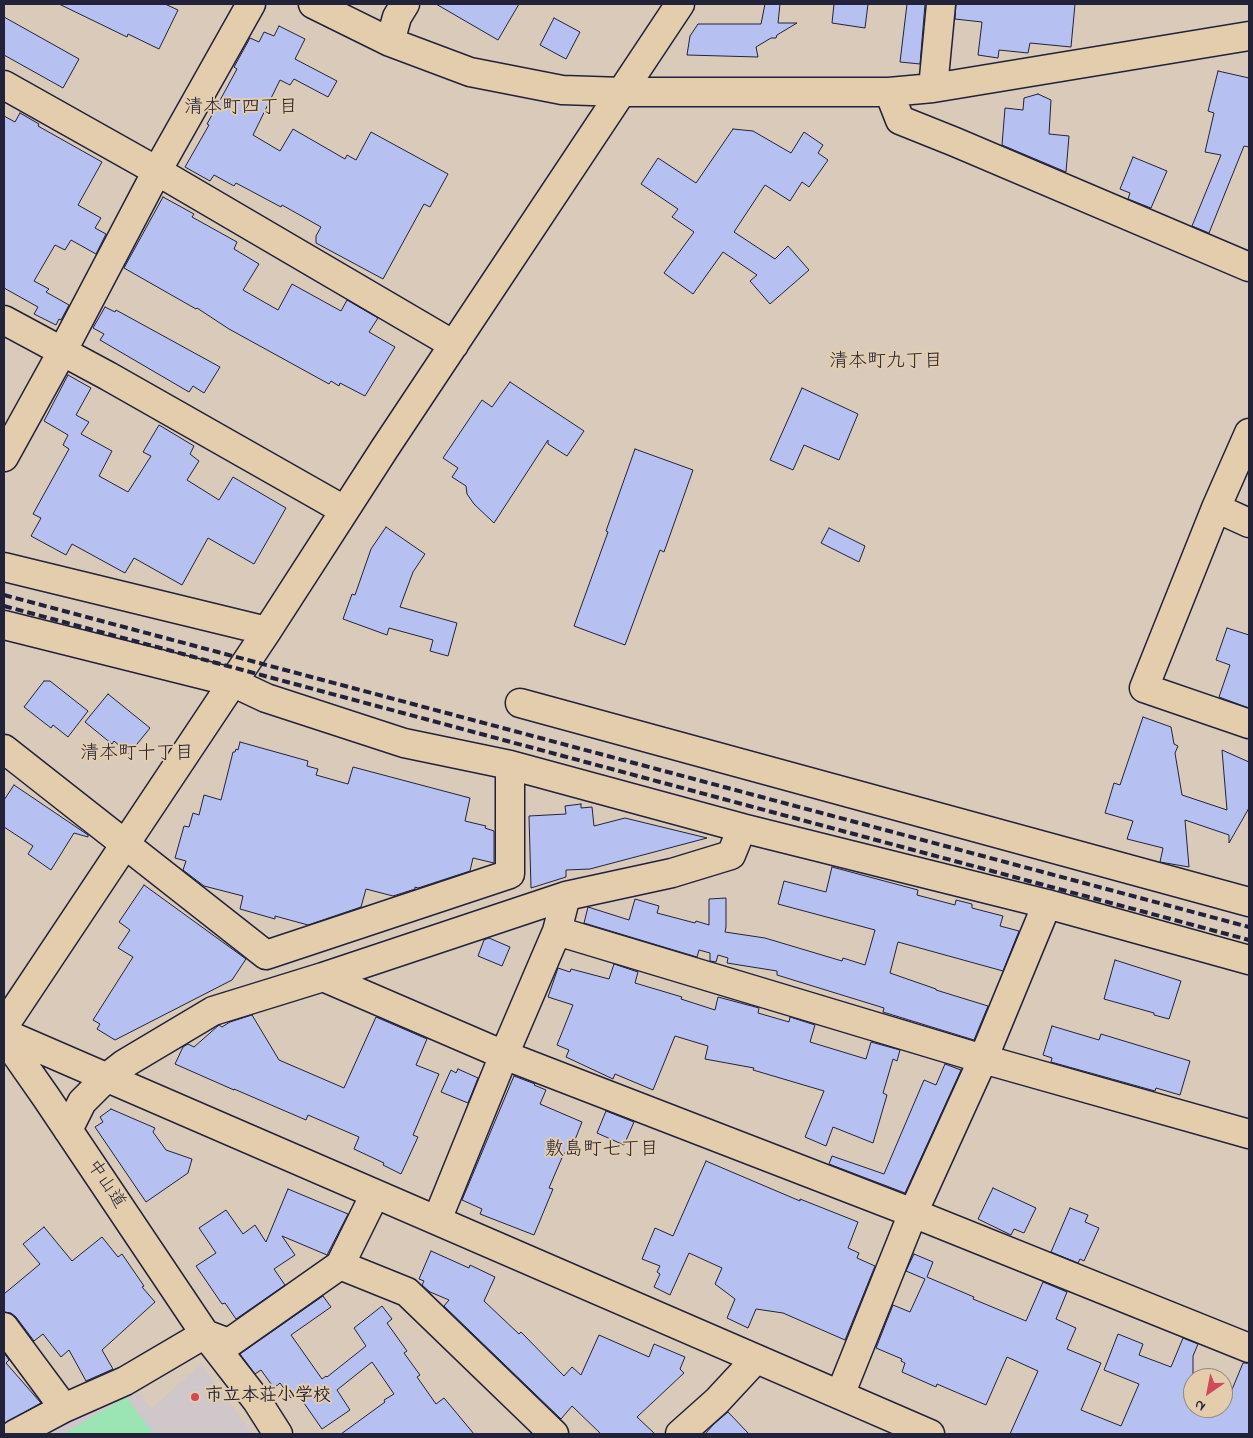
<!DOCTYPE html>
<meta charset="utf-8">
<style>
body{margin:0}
#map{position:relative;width:1253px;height:1438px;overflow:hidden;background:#dacaba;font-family:"Indie Flower",sans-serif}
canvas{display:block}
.frame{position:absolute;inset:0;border:5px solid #22223b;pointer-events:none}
.north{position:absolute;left:1183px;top:1368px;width:50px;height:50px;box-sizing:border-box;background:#e3cdac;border:1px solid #96897f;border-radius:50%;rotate:213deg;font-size:14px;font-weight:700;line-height:20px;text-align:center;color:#22223b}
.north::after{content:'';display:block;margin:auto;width:18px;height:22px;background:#d1495b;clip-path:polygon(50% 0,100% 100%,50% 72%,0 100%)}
</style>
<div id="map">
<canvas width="1253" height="1438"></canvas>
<div class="frame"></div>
<div class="north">N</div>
</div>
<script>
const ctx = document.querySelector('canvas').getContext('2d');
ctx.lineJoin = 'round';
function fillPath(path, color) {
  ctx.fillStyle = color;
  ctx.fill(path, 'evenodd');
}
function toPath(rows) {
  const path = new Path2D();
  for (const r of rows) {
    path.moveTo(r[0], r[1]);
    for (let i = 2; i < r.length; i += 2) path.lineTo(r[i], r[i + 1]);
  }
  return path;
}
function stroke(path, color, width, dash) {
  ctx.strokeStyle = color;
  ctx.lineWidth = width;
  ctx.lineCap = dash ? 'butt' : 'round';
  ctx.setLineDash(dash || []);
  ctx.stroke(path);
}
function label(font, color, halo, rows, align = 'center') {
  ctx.font = font + ' "Indie Flower","Klee One",sans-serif';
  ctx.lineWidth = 4;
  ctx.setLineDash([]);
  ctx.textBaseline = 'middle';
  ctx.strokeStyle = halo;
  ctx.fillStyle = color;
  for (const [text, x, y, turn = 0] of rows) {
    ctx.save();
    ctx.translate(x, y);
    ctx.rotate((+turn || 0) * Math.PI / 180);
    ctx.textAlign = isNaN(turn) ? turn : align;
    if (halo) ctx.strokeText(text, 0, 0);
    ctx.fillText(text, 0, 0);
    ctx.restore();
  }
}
const built = toPath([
 [201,1364,253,1434,42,1434,133,1385,151,1409]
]);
const green = toPath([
 [126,1397,154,1434,63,1434]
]);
const building = toPath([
 [59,4,165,4,178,10,159,49,128,34,127,37,59,4],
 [436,4,519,4,498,40,436,4],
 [765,4,780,4,778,23,797,23,777,35,776,38,771,38,756,47,758,57,687,55,690,36,698,24,761,24,765,4],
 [834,4,868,4,865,28,832,23,834,4],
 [907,4,925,4,920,64,900,62,907,4],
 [956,4,1075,4,1071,47,1030,43,1028,53,999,50,998,58,978,55,982,22,955,19,956,4],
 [4,17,79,59,63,88,4,55,4,17],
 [554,18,580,32,566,59,540,45,554,18],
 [279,26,305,39,295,59,337,81,328,97,294,79,290,85,280,80,253,135,280,151,293,129,345,159,347,155,356,160,371,132,448,174,430,207,424,204,383,279,316,243,316,236,321,227,282,205,281,207,236,183,234,186,214,175,210,181,185,167,209,125,207,124,237,69,234,67,250,38,259,42,264,32,274,36,279,26],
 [1218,71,1249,78,1249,147,1244,146,1209,233,1192,226,1221,155,1205,152,1214,113,1208,111,1218,71],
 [1038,94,1051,100,1049,134,1069,136,1066,172,1002,145,1005,108,1023,110,1024,98,1038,94],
 [20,113,39,124,38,126,102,162,78,205,101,218,95,228,106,234,96,254,71,240,65,250,55,245,34,281,49,289,46,292,69,305,61,320,59,319,56,325,34,314,38,307,4,288,4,116,15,122,20,113],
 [733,129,753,131,791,153,804,132,823,145,818,153,828,160,809,187,802,182,790,201,765,185,734,232,775,259,788,246,809,270,770,304,750,281,757,275,723,252,693,294,664,273,694,232,672,217,678,209,641,184,658,158,696,183,733,129],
 [1133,157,1167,171,1151,208,1128,199,1130,193,1120,189,1133,157],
 [163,197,194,214,192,217,237,242,234,249,259,264,243,290,278,310,292,284,341,311,347,300,378,318,369,332,395,347,365,396,340,383,339,386,331,381,329,384,229,329,197,308,196,309,124,268,163,197],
 [105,307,115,312,116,310,220,367,204,393,193,386,189,392,100,340,104,334,93,328,105,307],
 [68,375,91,388,76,415,89,422,81,434,112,451,99,476,128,492,151,456,143,452,159,425,194,446,190,454,199,461,187,480,219,500,233,477,286,508,254,564,208,538,182,585,134,558,125,573,72,544,66,555,31,536,41,518,33,514,69,449,63,445,68,435,44,421,68,375],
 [510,382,584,431,567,456,548,444,548,440,494,523,474,504,467,494,466,486,452,477,458,468,443,458,482,400,492,407,510,382],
 [802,388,858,414,839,460,804,445,793,470,770,460,802,388],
 [635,449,693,470,664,552,660,550,625,645,574,626,608,532,606,531,635,449],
 [386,527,425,554,413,572,400,607,457,623,448,656,430,651,433,640,389,628,387,635,343,619,352,594,355,595,371,549,386,527],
 [829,528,865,546,859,562,821,543,829,528],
 [1227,628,1249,635,1249,708,1219,697,1230,665,1216,660,1227,628],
 [44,681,50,681,88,711,68,737,53,725,51,728,24,707,44,681],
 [108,694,150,728,129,754,114,741,112,744,85,722,108,694],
 [1143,717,1171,727,1174,744,1178,746,1175,753,1182,795,1227,810,1222,750,1249,762,1249,808,1229,843,1229,835,1185,820,1189,867,1160,862,1163,848,1127,839,1133,821,1105,813,1114,783,1120,785,1143,717],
 [240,742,308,761,307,766,318,769,316,775,348,784,353,767,470,798,465,821,486,826,485,828,494,831,494,863,473,858,470,871,418,888,415,887,415,889,393,896,366,889,361,907,308,925,275,916,275,919,240,909,243,896,204,886,183,870,186,861,175,858,184,826,189,827,193,813,199,815,204,795,221,800,233,752,235,752,236,749,238,750,240,742],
 [14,785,88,835,88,837,74,833,51,870,28,854,33,846,4,827,4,800,14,785],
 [581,804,581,808,592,807,594,826,625,818,707,838,590,869,566,870,566,877,531,888,529,816,566,814,565,806,581,804],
 [832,867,918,890,917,895,955,905,956,900,972,904,972,908,1003,916,1000,926,1019,931,1003,971,898,942,890,973,936,989,936,990,988,1006,974,1040,883,1012,884,1008,777,975,777,971,727,963,728,958,718,955,716,962,710,961,710,953,699,950,697,957,584,923,588,907,629,920,635,899,659,906,657,913,695,923,696,921,709,925,709,899,726,898,726,927,725,932,765,938,842,961,843,958,865,965,875,930,778,904,784,881,826,892,832,867],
 [144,885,246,959,232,980,115,1040,97,1029,100,1024,93,1020,133,957,118,948,130,930,119,922,144,885],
 [489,938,510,947,502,966,478,956,484,940,489,938],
 [1115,960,1181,981,1169,1019,1154,1015,1154,1013,1104,999,1115,960],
 [614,964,638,972,635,983,682,997,681,999,715,1010,718,997,759,1008,758,1013,789,1022,790,1017,815,1025,810,1042,866,1059,871,1042,900,1050,897,1061,893,1059,883,1093,887,1095,873,1143,833,1127,826,1146,805,1137,824,1091,753,1070,754,1068,705,1059,708,1046,675,1036,653,1090,615,1074,613,1079,566,1057,569,1050,557,1045,573,1005,548,997,558,968,570,972,571,969,609,979,614,964],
 [252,1015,279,1060,344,1088,376,1017,427,1039,416,1065,439,1074,413,1135,418,1137,401,1174,383,1165,384,1163,354,1149,359,1137,308,1115,306,1120,234,1089,234,1090,175,1064,183,1047,188,1044,194,1047,219,1025,222,1027,230,1022,252,1015],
 [1052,1026,1099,1040,1101,1034,1190,1061,1180,1095,1156,1088,1155,1091,1051,1062,1052,1058,1043,1055,1052,1026],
 [945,1064,961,1070,905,1193,829,1164,832,1156,884,1174,924,1080,936,1085,945,1064],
 [458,1069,478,1078,468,1103,441,1092,451,1070,456,1073,458,1069],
 [514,1076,535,1084,534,1085,546,1090,540,1104,582,1122,569,1155,564,1153,549,1188,553,1189,534,1235,480,1214,482,1209,462,1200,514,1076],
 [111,1109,155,1128,153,1132,166,1150,192,1159,188,1173,146,1202,95,1127,103,1122,100,1117,111,1109],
 [606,1111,634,1122,624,1145,597,1133,606,1111],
 [706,1161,800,1201,800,1199,858,1222,848,1248,859,1253,857,1258,875,1266,845,1340,783,1313,756,1309,748,1328,727,1318,735,1299,715,1284,722,1268,689,1253,670,1295,654,1287,660,1274,657,1272,660,1266,642,1259,655,1228,673,1236,706,1161],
 [993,1188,1036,1208,1024,1233,1014,1229,1011,1235,978,1219,993,1188],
 [288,1189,348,1214,327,1255,282,1236,295,1255,274,1269,285,1285,236,1319,225,1303,222,1304,196,1266,216,1253,199,1228,226,1210,243,1234,255,1225,266,1242,288,1189],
 [1070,1208,1088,1215,1085,1222,1099,1228,1084,1261,1080,1259,1078,1263,1051,1252,1070,1208],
 [44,1227,72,1261,102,1237,118,1257,122,1254,144,1286,142,1287,155,1302,102,1350,113,1369,86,1381,69,1350,61,1357,43,1334,34,1341,16,1317,11,1313,4,1312,4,1294,40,1264,23,1244,44,1227],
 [431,1251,469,1268,470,1265,495,1277,484,1301,519,1334,521,1332,564,1376,572,1367,581,1375,599,1335,649,1357,654,1344,685,1357,680,1369,684,1373,637,1417,655,1434,601,1434,572,1406,561,1419,444,1306,449,1300,430,1292,422,1285,424,1281,419,1279,431,1251],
 [914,1254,933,1262,927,1277,974,1297,973,1299,1026,1321,1043,1282,1067,1292,1056,1319,1076,1328,1067,1349,1101,1363,1081,1410,1121,1426,1139,1384,1104,1370,1118,1334,1143,1344,1139,1355,1171,1367,1183,1338,1198,1344,1193,1356,1193,1376,1198,1378,1193,1378,1193,1408,1223,1408,1223,1389,1231,1392,1243,1363,1249,1363,1249,1434,1010,1434,1038,1371,1007,1357,986,1405,937,1384,936,1387,902,1372,905,1363,901,1361,902,1359,876,1348,893,1305,910,1312,925,1279,906,1271,914,1254],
 [323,1296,331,1307,291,1335,322,1379,326,1376,327,1377,366,1346,354,1328,382,1306,392,1319,387,1323,407,1351,404,1353,420,1375,417,1377,436,1404,444,1398,474,1434,341,1434,385,1402,384,1400,394,1394,372,1362,337,1390,350,1410,322,1429,297,1393,291,1398,280,1383,274,1388,261,1370,255,1374,240,1354,323,1296],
 [4,1353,9,1360,6,1363,41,1403,4,1424,4,1353],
 [728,1412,749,1434,705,1434,714,1424,728,1412]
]);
const minor = toPath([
 [313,4,390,42,470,72,562,90,622,92,889,92,933,88,1249,36],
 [390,42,397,17,405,4],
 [4,85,157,171,454,345],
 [933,88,941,4],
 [889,92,900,120,955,142,1249,267],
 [4,320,108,376,344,510],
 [1249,433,1216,508,1144,688,1249,724],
 [4,457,62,352,157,171,251,4],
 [1216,508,1249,523],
 [4,567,267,631],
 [4,625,232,682,266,698,404,743,510,765,742,828],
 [520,703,1249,902],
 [4,749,266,955,510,874,510,765],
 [557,931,983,1059,1249,1134],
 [323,977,566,896],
 [4,1026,267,631,385,448,680,4],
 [4,1033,930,1434],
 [4,1037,46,1097,205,1334,257,1401,278,1434],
 [68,1130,82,1102,106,1078,124,1064,213,1011,323,977,504,1055,913,1213,1249,1348],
 [437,1220,504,1055,557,931,566,896,672,873,731,855,742,828,1047,904,1249,960],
 [340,1265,407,1292,554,1434],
 [4,1327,64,1408],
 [205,1334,229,1343,340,1265,375,1194],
 [840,1395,913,1213,983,1059,1047,904],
 [15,1434,64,1408,125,1381,205,1334],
 [680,1434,717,1401,756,1359]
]);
const rail = toPath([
 [4,595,1249,927],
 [4,606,1249,940]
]);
const markers = [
 [195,1397,5,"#d1495b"]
];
const streetNames = [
 ["中山道",105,1185,56]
];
const poiNames = [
 ["市立本荘小学校",205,1397]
];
const neighbourhoodNames = [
 ["清本町四丁目",241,109],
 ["清本町九丁目",886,363],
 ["清本町十丁目",137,755],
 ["敷島町七丁目",602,1151]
];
fillPath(built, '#cfc7ca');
fillPath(green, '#9be4b3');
fillPath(building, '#b6c0f1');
stroke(building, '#22223b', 1);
stroke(minor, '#22223b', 31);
stroke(minor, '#e3cdac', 28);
stroke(rail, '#22223b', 4, [8, 4]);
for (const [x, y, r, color] of markers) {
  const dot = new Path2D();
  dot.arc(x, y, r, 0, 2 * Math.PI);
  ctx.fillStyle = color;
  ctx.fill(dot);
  stroke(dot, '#e3cdac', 2);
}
label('18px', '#22223b', '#e3cdac', streetNames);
label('bold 18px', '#22223b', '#e3cdac', poiNames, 'left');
label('19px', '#22223b', '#e3cdac', neighbourhoodNames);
</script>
